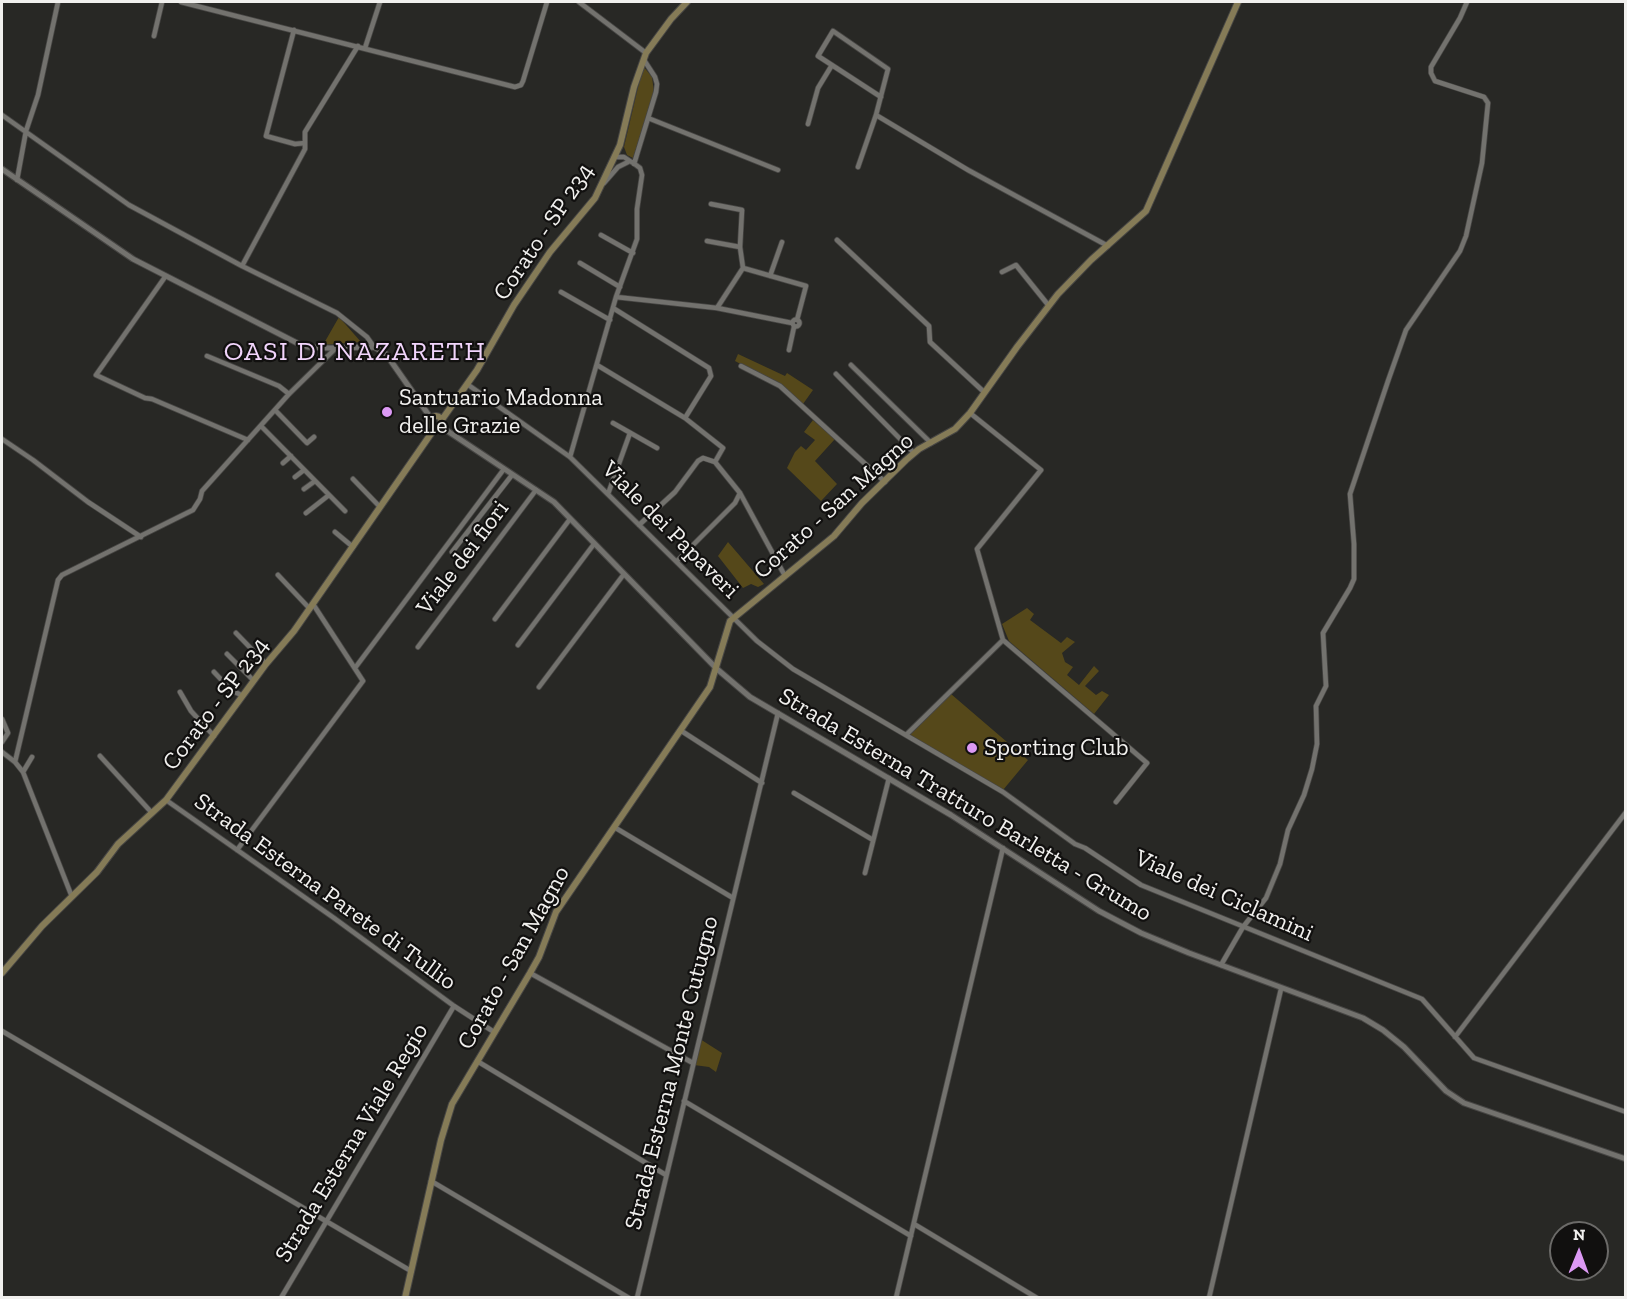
<!DOCTYPE html>
<style>
body{margin:0}
#map{position:relative;width:1627px;height:1299px;overflow:hidden;background:#282825;font-family:"Zilla Slab",serif}
canvas{display:block}
.frame{position:absolute;inset:0;border:3px solid #f1f0ee;pointer-events:none}
.north{position:absolute;left:1549px;top:1221px;width:60px;height:60px;box-sizing:border-box;background:#11100f;border:2px solid #6b6a68;border-radius:50%;rotate:1deg;font-size:16px;font-weight:700;line-height:24px;text-align:center;color:#f1f0ee}
.north::after{content:'';display:block;margin:auto;width:21px;height:27px;background:#dc99f4;clip-path:polygon(50% 0,100% 100%,50% 72%,0 100%)}
</style>
<div id="map">
<canvas width="1627" height="1299"></canvas>
<div class="frame"></div>
<div class="north">N</div>
</div>
<script>
const ctx = document.querySelector('canvas').getContext('2d');
ctx.lineJoin = 'round';
function fillPath(path, color) {
  ctx.fillStyle = color;
  ctx.fill(path, 'evenodd');
}
function toPath(rows) {
  const path = new Path2D();
  for (const r of rows) {
    if (r.length === 3) {
      path.moveTo(r[0] + r[2], r[1]);
      path.arc(r[0], r[1], r[2], 0, 2 * Math.PI);
      continue;
    }
    path.moveTo(r[0], r[1]);
    for (let i = 2; i < r.length; i += 2) path.lineTo(r[i], r[i + 1]);
  }
  return path;
}
function stroke(path, color, width, dash) {
  ctx.strokeStyle = color;
  ctx.lineWidth = width;
  ctx.lineCap = dash ? 'butt' : 'round';
  ctx.setLineDash(dash || []);
  ctx.stroke(path);
}
function label(font, color, halo, rows, align = 'center') {
  ctx.font = font + ' "Zilla Slab",serif';
  ctx.lineWidth = 4.5;
  ctx.setLineDash([]);
  ctx.textBaseline = 'middle';
  ctx.strokeStyle = halo;
  ctx.fillStyle = color;
  for (const [text, x, y, turn = 0] of rows) {
    ctx.save();
    ctx.translate(x, y);
    ctx.rotate((+turn || 0) * Math.PI / 180);
    ctx.textAlign = isNaN(turn) ? turn : align;
    if (halo) ctx.strokeText(text, 0, 0);
    ctx.fillText(text, 0, 0);
    ctx.restore();
  }
}
const green = toPath([
 [643,66,652,77,654,92,633,158,627,155,624,147],
 [339,317,361,342,323,345],
 [738,354,785,376,787,373,813,390,803,404,780,385,735,361],
 [813,420,835,439,815,461,837,484,821,501,787,468,795,452,801,446,806,450,815,440,804,432],
 [728,542,764,584,758,587,751,584,743,588,718,556],
 [1027,608,1034,614,1030,620,1061,643,1067,637,1075,642,1062,653,1065,662,1073,667,1067,675,1079,685,1094,666,1099,671,1085,686,1096,695,1102,691,1109,695,1094,714,1009,641,1002,624],
 [951,694,1028,760,1003,790,908,735],
 [700,1039,722,1053,716,1072,709,1067,694,1065]
]);
const minor = toPath([
 [181,2,515,87,521,85,523,81,547,2],
 [579,2,646,53],
 [294,30,266,136,295,144,305,143],
 [154,36,162,2],
 [365,48,380,2],
 [2,115,129,205,242,266,337,313,367,337,374,347],
 [876,115,968,170,1108,246],
 [648,118,778,170],
 [808,124,818,88,832,65],
 [634,164,656,92,657,84,655,77,644,60],
 [858,167,876,115,888,69,833,31,818,56,881,97],
 [17,180,26,131,38,95,58,2],
 [604,183,618,167,628,162],
 [711,204,742,210,740,247,743,268,717,308],
 [601,235,633,253],
 [837,240,929,326,930,342,984,392],
 [707,241,740,247],
 [580,263,620,287],
 [242,266,305,149,305,132,358,46],
 [743,268,806,286,797,320],
 [1002,272,1016,265,1049,306],
 [770,276,782,242],
 [165,277,96,375,145,398,152,399,248,440],
 [561,292,610,320],
 [616,297,717,308,792,323],
 [613,308,709,368,711,376,685,418],
 [796,323,3.5],
 [789,350,794,327],
 [207,356,279,386,289,394],
 [597,365,685,418,723,448,715,462,703,458,698,461,675,492,639,525],
 [851,365,931,443],
 [741,366,780,386,885,482],
 [836,374,914,453],
 [467,384,570,457,757,641,793,669,1003,792,1075,844,1085,848,1141,885,1422,999,1474,1058,1626,1112],
 [276,411,307,443,314,437],
 [970,413,1041,470,977,549,1003,640,1147,763,1116,802],
 [613,423,657,448],
 [261,426,345,511],
 [2,439,33,460,88,502,141,537],
 [570,457,616,297,637,239,637,209,642,175,640,168,636,165,624,157,615,157],
 [715,462,740,493,785,576],
 [283,463,291,456],
 [295,477,304,470],
 [353,479,380,507],
 [304,489,315,481],
 [608,494,630,433],
 [306,513,329,495],
 [335,532,353,547],
 [452,552,512,475],
 [677,561,735,503,740,493],
 [278,575,310,609],
 [495,619,570,519],
 [236,633,266,664],
 [518,645,594,544],
 [418,647,536,490],
 [227,654,254,681],
 [355,668,504,469],
 [214,672,231,690,243,696],
 [539,687,624,574],
 [180,692,191,711,214,736],
 [2,719,8,733,2,742],
 [680,730,762,783],
 [906,735,1003,640],
 [2,752,15,762,23,772,72,897],
 [100,756,152,813],
 [15,762,58,580,62,575,193,510,200,499,202,491,289,394,336,348],
 [23,772,32,757],
 [794,793,873,840],
 [166,800,334,918,454,1006,494,1032],
 [614,827,733,898],
 [237,850,363,681,313,604],
 [865,873,889,778],
 [1221,965,1243,927,1266,898,1280,864,1288,830,1304,795,1312,769,1317,744,1316,706,1326,686,1323,633,1350,588,1354,579,1354,544,1350,494,1388,381,1406,330,1460,251,1466,236,1482,163,1488,103,1484,97,1435,81,1431,73,1431,67,1460,18,1467,2],
 [530,973,693,1063],
 [2,1031,411,1271],
 [1455,1037,1626,812],
 [477,1061,666,1175],
 [684,1101,911,1236],
 [431,1181,629,1298],
 [914,1224,1037,1298],
 [281,1298,454,1006],
 [637,1298,778,713],
 [896,1298,1003,848],
 [1209,1298,1281,989]
]);
const tertiary = toPath([
 [2,169,133,259,299,344,308,347,330,348,374,347,386,354,428,414,430,422],
 [438,427,443,428,554,502,717,669,750,697,951,815,1099,911,1141,933,1189,953,1363,1018,1383,1030,1404,1047,1446,1091,1464,1103,1626,1159]
]);
const secondary = toPath([
 [436,422,6],
 [441,421,477,370,514,305,550,252,595,198,620,145,634,87,646,53,671,19,687,2],
 [2,973,42,926,97,872,118,844,166,800,266,664,294,631,435,428],
 [405,1298,441,1140,452,1104,530,973,539,957,556,912,710,687,730,621,834,536,862,503,906,460,919,449,955,429,970,413,1017,347,1058,294,1091,260,1146,211,1238,2]
]);
const markers = [
 [387,412,6,"#dc99f4"],
 [972,748,6,"#dc99f4"]
];
const streetNames = [
 ["Corato - SP 234",544,232,-56],
 ["Corato - San Magno",834,506,-42],
 ["Viale dei Papaveri",670,530,45],
 ["Viale dei fiori",463,558,-53],
 ["Corato - SP 234",216,704,-53],
 ["Strada Esterna Tratturo Barletta - Grumo",965,805,31],
 ["Strada Esterna Parete di Tullio",325,892,36],
 ["Viale dei Ciclamini",1224,896,24],
 ["Corato - San Magno",514,958,-61],
 ["Strada Esterna Monte Cutugno",672,1073,-76],
 ["Strada Esterna Viale Regio",352,1143,-59]
];
const poiNames = [
 ["Santuario Madonna",399,398],
 ["delle Grazie",399,426],
 ["Sporting Club",984,748]
];
const quarterNames = [
 ["OASI DI NAZARETH",355,352]
];
fillPath(green, '#55481a');
stroke(minor, '#474644', 6);
stroke(tertiary, '#474644', 7);
stroke(secondary, '#474644', 8);
stroke(minor, '#73726e', 4.5);
stroke(tertiary, '#73726e', 5);
stroke(secondary, '#857b57', 6);
for (const [x, y, r, color] of markers) {
  const dot = new Path2D();
  dot.arc(x, y, r, 0, 2 * Math.PI);
  ctx.fillStyle = color;
  ctx.fill(dot);
  stroke(dot, '#11100f', 2);
}
label('24px', '#f1f0ee', '#11100f', streetNames);
label('24px', '#f1f0ee', '#11100f', poiNames, 'left');
ctx.letterSpacing = '1.5px';
label('27px', '#f2d5fc', '#11100f', quarterNames);
ctx.letterSpacing = '0px';
</script>
